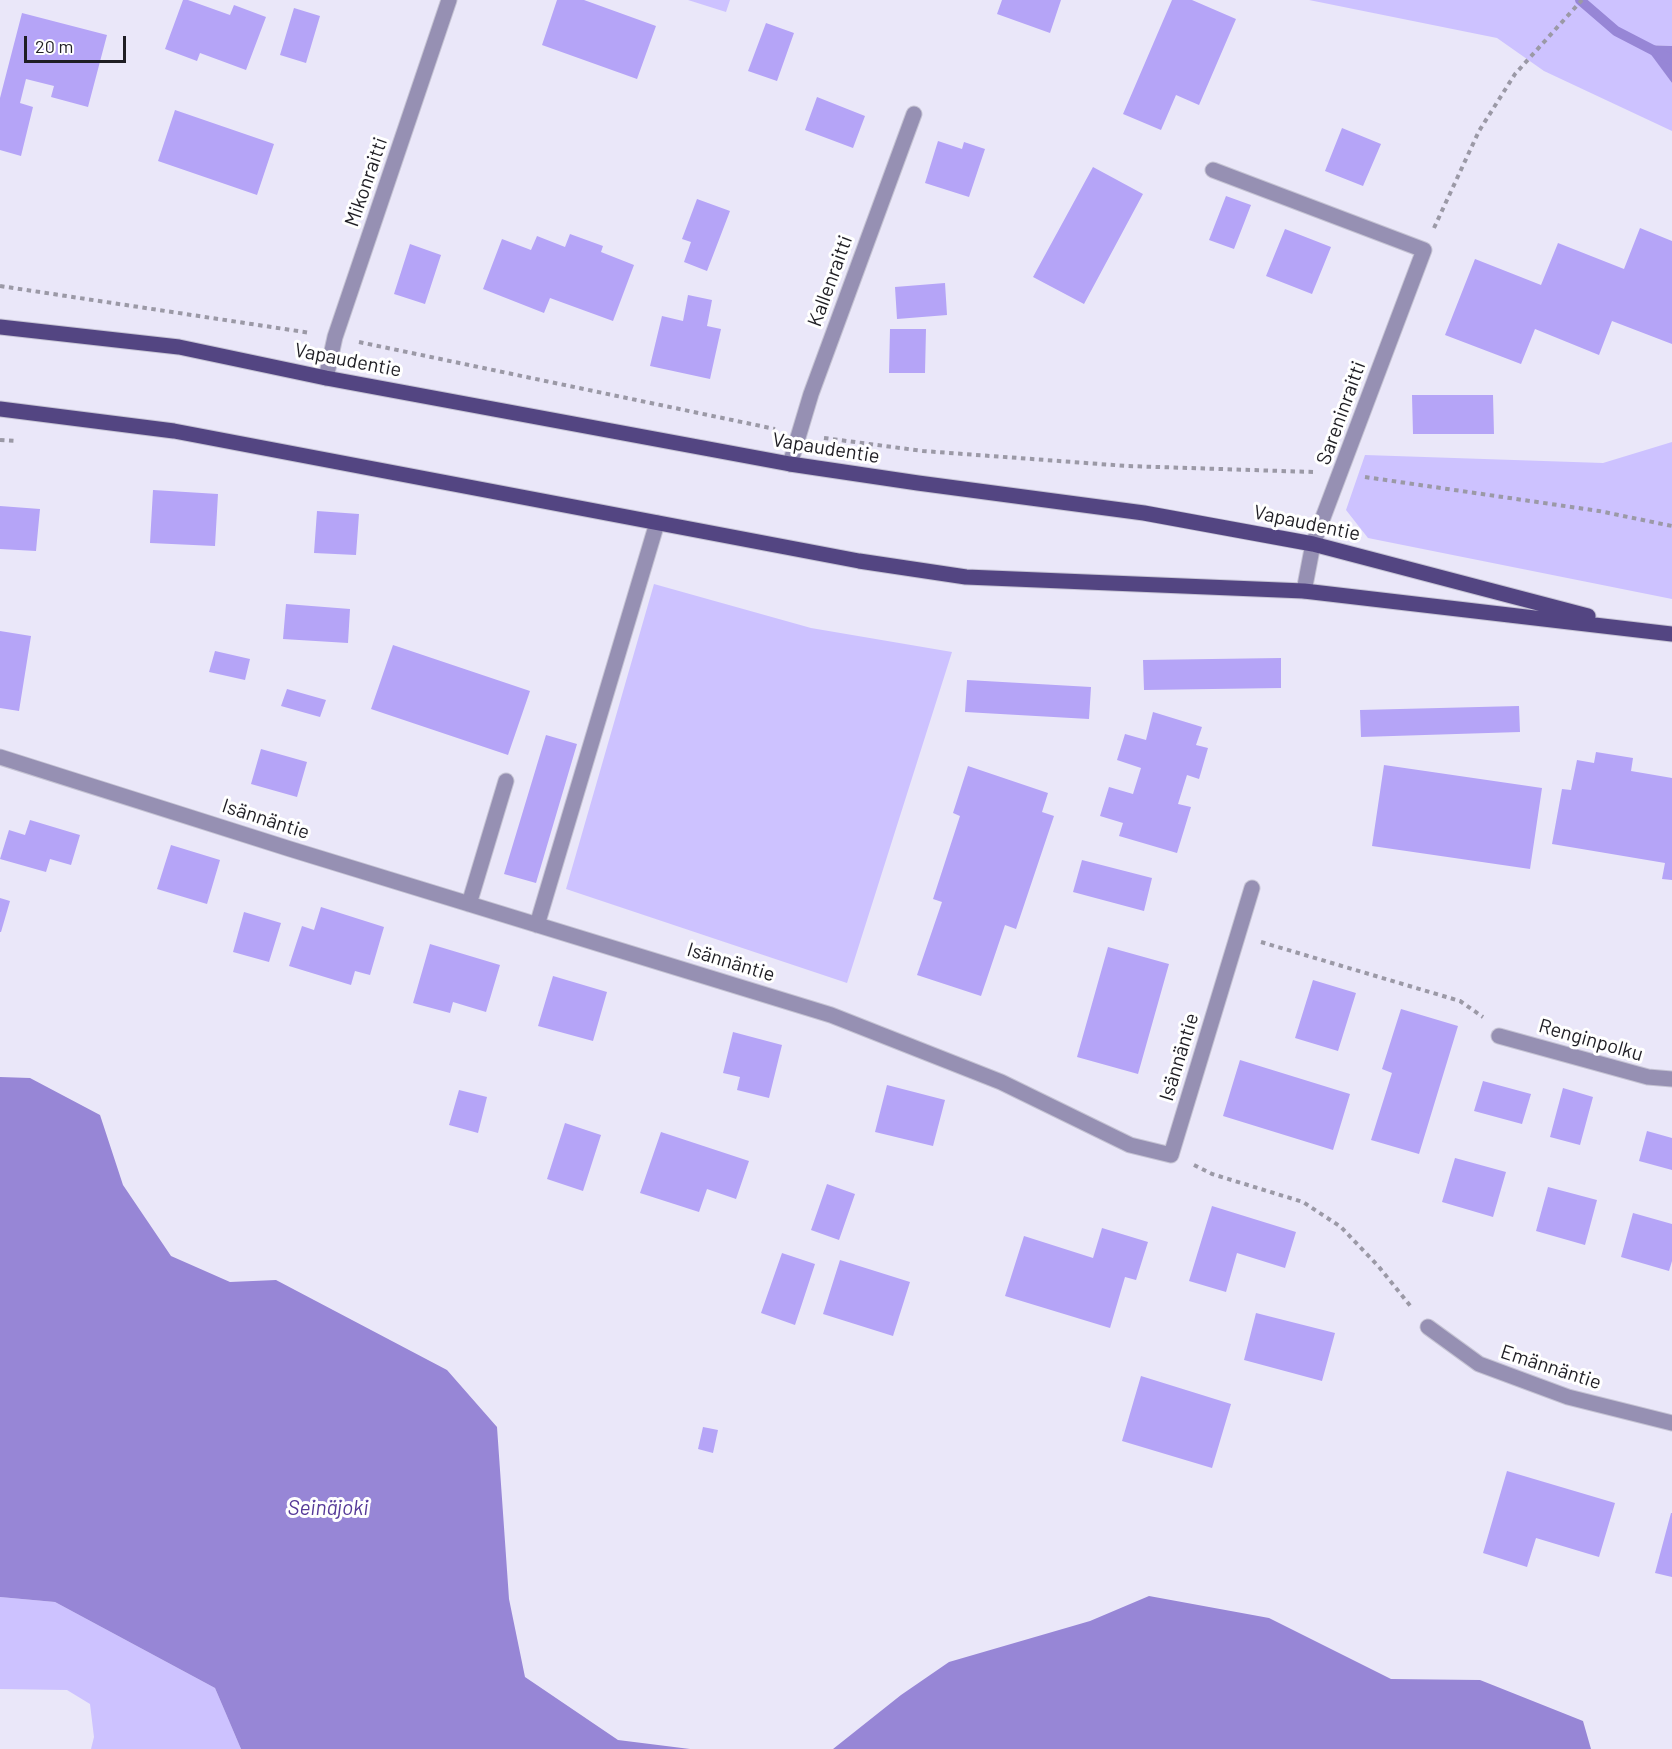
<!DOCTYPE html>
<meta charset="utf-8">
<style>
body{margin:0}
#map{position:relative;width:1672px;height:1749px;overflow:hidden;background:#eae7f9;font-family:Barlow,sans-serif}
canvas{display:block}
.scale{position:absolute;left:24px;top:36px;width:102px;height:27px;box-sizing:border-box;border:3px solid #1f1e24;border-top:0;padding-left:8px;font-size:18px;line-height:21px;white-space:nowrap;color:#1f1e24;-webkit-text-stroke:4px #fff;paint-order:stroke}
</style>
<div id="map">
<canvas width="1672" height="1749"></canvas>
<div class="scale">20 m</div>
</div>
<script>
const ctx = document.querySelector('canvas').getContext('2d');
ctx.lineJoin = 'round';
function fillPath(path, color) {
  ctx.fillStyle = color;
  ctx.fill(path, 'evenodd');
}
function toPath(rows) {
  const path = new Path2D();
  for (const r of rows) {
    path.moveTo(r[0], r[1]);
    for (let i = 2; i < r.length; i += 2) path.lineTo(r[i], r[i + 1]);
  }
  return path;
}
function stroke(path, color, width, dash) {
  ctx.strokeStyle = color;
  ctx.lineWidth = width;
  ctx.lineCap = dash ? 'butt' : 'round';
  ctx.setLineDash(dash || []);
  ctx.stroke(path);
}
function label(font, color, halo, rows, align = 'center') {
  ctx.font = font + ' Barlow,sans-serif';
  ctx.lineWidth = 6;
  ctx.setLineDash([]);
  ctx.textBaseline = 'middle';
  ctx.strokeStyle = halo;
  ctx.fillStyle = color;
  for (const [text, x, y, turn = 0] of rows) {
    ctx.save();
    ctx.translate(x, y);
    ctx.rotate((+turn || 0) * Math.PI / 180);
    ctx.textAlign = isNaN(turn) ? turn : align;
    if (halo) ctx.strokeText(text, 0, 0);
    ctx.fillText(text, 0, 0);
    ctx.restore();
  }
}
const green = toPath([
 [688,0,730,0,726,12],
 [1309,0,1672,0,1672,46,1645,45,1672,83,1672,131,1544,71,1497,38],
 [1672,442,1672,599,1368,538,1346,510,1365,455,1603,463],
 [654,584,811,628,952,652,847,983,566,889],
 [0,1597,55,1602,215,1688,241,1749,91,1749,94,1737,90,1704,67,1690,0,1689]
]);
const water = toPath([
 [1644,45,1672,46,1672,83],
 [0,1077,30,1078,100,1115,123,1185,171,1256,230,1282,276,1280,447,1370,497,1427,509,1599,525,1677,618,1740,690,1749,241,1749,215,1688,55,1602,0,1597],
 [1149,1596,1269,1618,1391,1679,1480,1680,1583,1721,1591,1749,833,1749,901,1695,949,1662,1090,1621]
]);
const stream = toPath([
 [1580,0,1616,31,1672,60]
]);
const building = toPath([
 [183,0,188,0,230,15,234,5,266,17,246,70,200,53,197,61,165,49],
 [557,0,584,0,656,26,637,79,542,45],
 [1002,0,1061,0,1050,33,997,14],
 [1172,0,1192,0,1236,19,1199,105,1176,95,1161,130,1123,114],
 [294,8,320,16,306,63,280,55],
 [22,13,107,35,88,107,51,97,54,86,26,79,20,103,33,107,21,156,0,150,0,98],
 [766,23,794,33,777,81,748,71],
 [817,97,865,116,853,148,805,130],
 [175,110,274,144,257,195,158,161],
 [1342,128,1381,144,1363,186,1325,171],
 [938,141,962,149,964,142,985,149,969,197,925,183],
 [1093,167,1143,194,1084,304,1033,277],
 [1226,196,1251,205,1234,249,1209,240],
 [697,199,730,211,707,271,684,262,691,242,682,239],
 [1640,228,1672,241,1672,344,1612,321,1599,355,1535,329,1521,364,1445,335,1475,259,1541,285,1558,243,1624,269],
 [1285,229,1331,247,1312,294,1266,276],
 [570,234,603,246,601,252,634,265,613,321,550,298,544,313,483,289,502,239,531,250,537,236,565,247],
 [410,244,441,255,425,304,394,294],
 [945,283,947,315,897,319,895,287],
 [688,295,712,300,707,326,721,329,710,379,650,366,662,316,683,321],
 [890,329,926,329,925,373,889,373],
 [1412,395,1493,395,1494,434,1413,434],
 [153,490,218,494,215,546,150,543],
 [0,506,40,509,36,551,0,549],
 [317,511,359,514,356,555,314,553],
 [286,604,350,609,348,643,283,639],
 [0,631,31,636,19,711,0,708],
 [393,645,530,691,508,755,371,709],
 [215,651,250,659,245,680,209,672],
 [1281,658,1281,688,1144,690,1143,660],
 [967,680,1091,687,1089,719,965,712],
 [287,689,326,700,320,717,281,706],
 [1519,706,1520,732,1361,737,1360,710],
 [1153,712,1202,727,1196,745,1208,748,1199,779,1187,775,1178,804,1191,807,1177,853,1119,836,1123,823,1100,816,1109,787,1133,794,1141,768,1117,760,1125,734,1146,740],
 [546,735,577,744,536,883,504,874],
 [261,749,307,762,297,797,251,784],
 [1596,752,1633,758,1631,771,1672,778,1672,880,1662,879,1665,863,1552,844,1562,789,1571,790,1577,760,1594,763],
 [1384,765,1542,788,1530,869,1372,846],
 [968,766,1048,793,1042,812,1054,816,1016,929,1005,925,981,996,917,975,942,902,933,899,960,816,953,813],
 [30,820,80,835,71,865,50,859,46,872,0,859,9,830,25,835],
 [171,845,220,860,207,904,157,889],
 [1082,860,1152,878,1144,911,1073,892],
 [0,898,10,901,1,932,0,932],
 [321,907,384,927,370,975,355,971,351,985,289,966,302,926,314,930],
 [244,912,281,923,269,962,233,952],
 [430,944,500,965,486,1012,453,1002,450,1013,413,1003],
 [1108,947,1169,964,1138,1074,1077,1057],
 [553,976,607,992,593,1041,538,1026],
 [1313,980,1356,993,1338,1051,1295,1038],
 [1401,1009,1458,1026,1419,1154,1371,1140,1392,1073,1382,1069],
 [733,1032,782,1045,769,1098,737,1090,740,1077,723,1073],
 [1240,1060,1350,1094,1333,1150,1223,1116],
 [1483,1081,1531,1094,1522,1124,1474,1111],
 [887,1085,945,1100,933,1146,875,1132],
 [1563,1088,1593,1097,1580,1145,1550,1137],
 [459,1090,487,1097,478,1133,449,1125],
 [565,1123,601,1135,583,1191,547,1179],
 [1647,1131,1672,1138,1672,1170,1639,1161],
 [661,1132,749,1161,736,1199,707,1189,699,1212,640,1193],
 [1455,1158,1506,1172,1493,1217,1442,1202],
 [827,1184,855,1194,839,1240,811,1230],
 [1548,1187,1597,1200,1585,1245,1536,1231],
 [1212,1206,1296,1232,1285,1268,1237,1253,1226,1292,1189,1281],
 [1633,1213,1672,1224,1672,1261,1669,1271,1621,1257],
 [1102,1228,1148,1242,1136,1280,1125,1277,1110,1328,1005,1296,1024,1236,1093,1258],
 [782,1253,815,1264,795,1325,761,1313],
 [840,1260,910,1282,893,1336,823,1314],
 [1256,1313,1335,1333,1322,1381,1244,1360],
 [1141,1376,1231,1404,1212,1468,1122,1441],
 [703,1427,718,1430,713,1453,698,1449],
 [1507,1471,1615,1503,1599,1557,1536,1538,1527,1567,1483,1553],
 [1671,1513,1672,1513,1672,1577,1655,1573]
]);
const path = toPath([
 [1434,228,1479,131,1515,74,1582,0],
 [0,286,311,333],
 [359,342,775,429],
 [824,438,923,451,1127,466,1313,472],
 [0,440,17,441],
 [1365,477,1599,511,1672,526],
 [1261,942,1460,1001,1483,1017],
 [1194,1165,1212,1174,1303,1202,1341,1227,1379,1267,1412,1308]
]);
const minor = toPath([
 [1213,170,1424,250,1313,544,1304,591],
 [326,378,335,337,449,0],
 [790,464,811,394,914,114],
 [0,757,290,849,831,1015,1001,1082,1130,1145,1171,1155,1252,888],
 [469,904,506,781],
 [537,925,657,523],
 [1499,1036,1648,1077,1672,1079],
 [1428,1327,1479,1364,1568,1397,1672,1423]
]);
const major = toPath([
 [0,327,179,347,326,378,790,464,918,483,1144,513,1313,544,1588,616],
 [0,409,174,431,859,561,966,577,1304,591,1672,634]
]);
const streetNames = [
 ["Mikonraitti",366,182,-71],
 ["Kallenraitti",830,281,-70],
 ["Vapaudentie",348,360,11],
 ["Sareninraitti",1341,413,-70],
 ["Vapaudentie",826,448,9],
 ["Vapaudentie",1307,523,12],
 ["Isännäntie",266,819,18],
 ["Isännäntie",731,962,17],
 ["Renginpolku",1591,1040,16],
 ["Isännäntie",1179,1057,-73],
 ["Emännäntie",1551,1367,18]
];
const waterNames = [
 ["Seinäjoki",328,1508]
];
fillPath(green, '#cdc2ff');
fillPath(water, '#9786d6');
stroke(stream, '#9786d6', 10);
fillPath(building, '#b5a4f7');
stroke(minor, '#c5c3d3', 17);
stroke(major, '#c5c3d3', 17);
stroke(path, '#9b99a6', 4, [4.5, 4.5]);
stroke(minor, '#9690b3', 15);
stroke(major, '#534582', 15);
label('20px', '#1f1e24', '#fff', streetNames);
label('italic 21px', '#553998', '#fff', waterNames);
</script>
